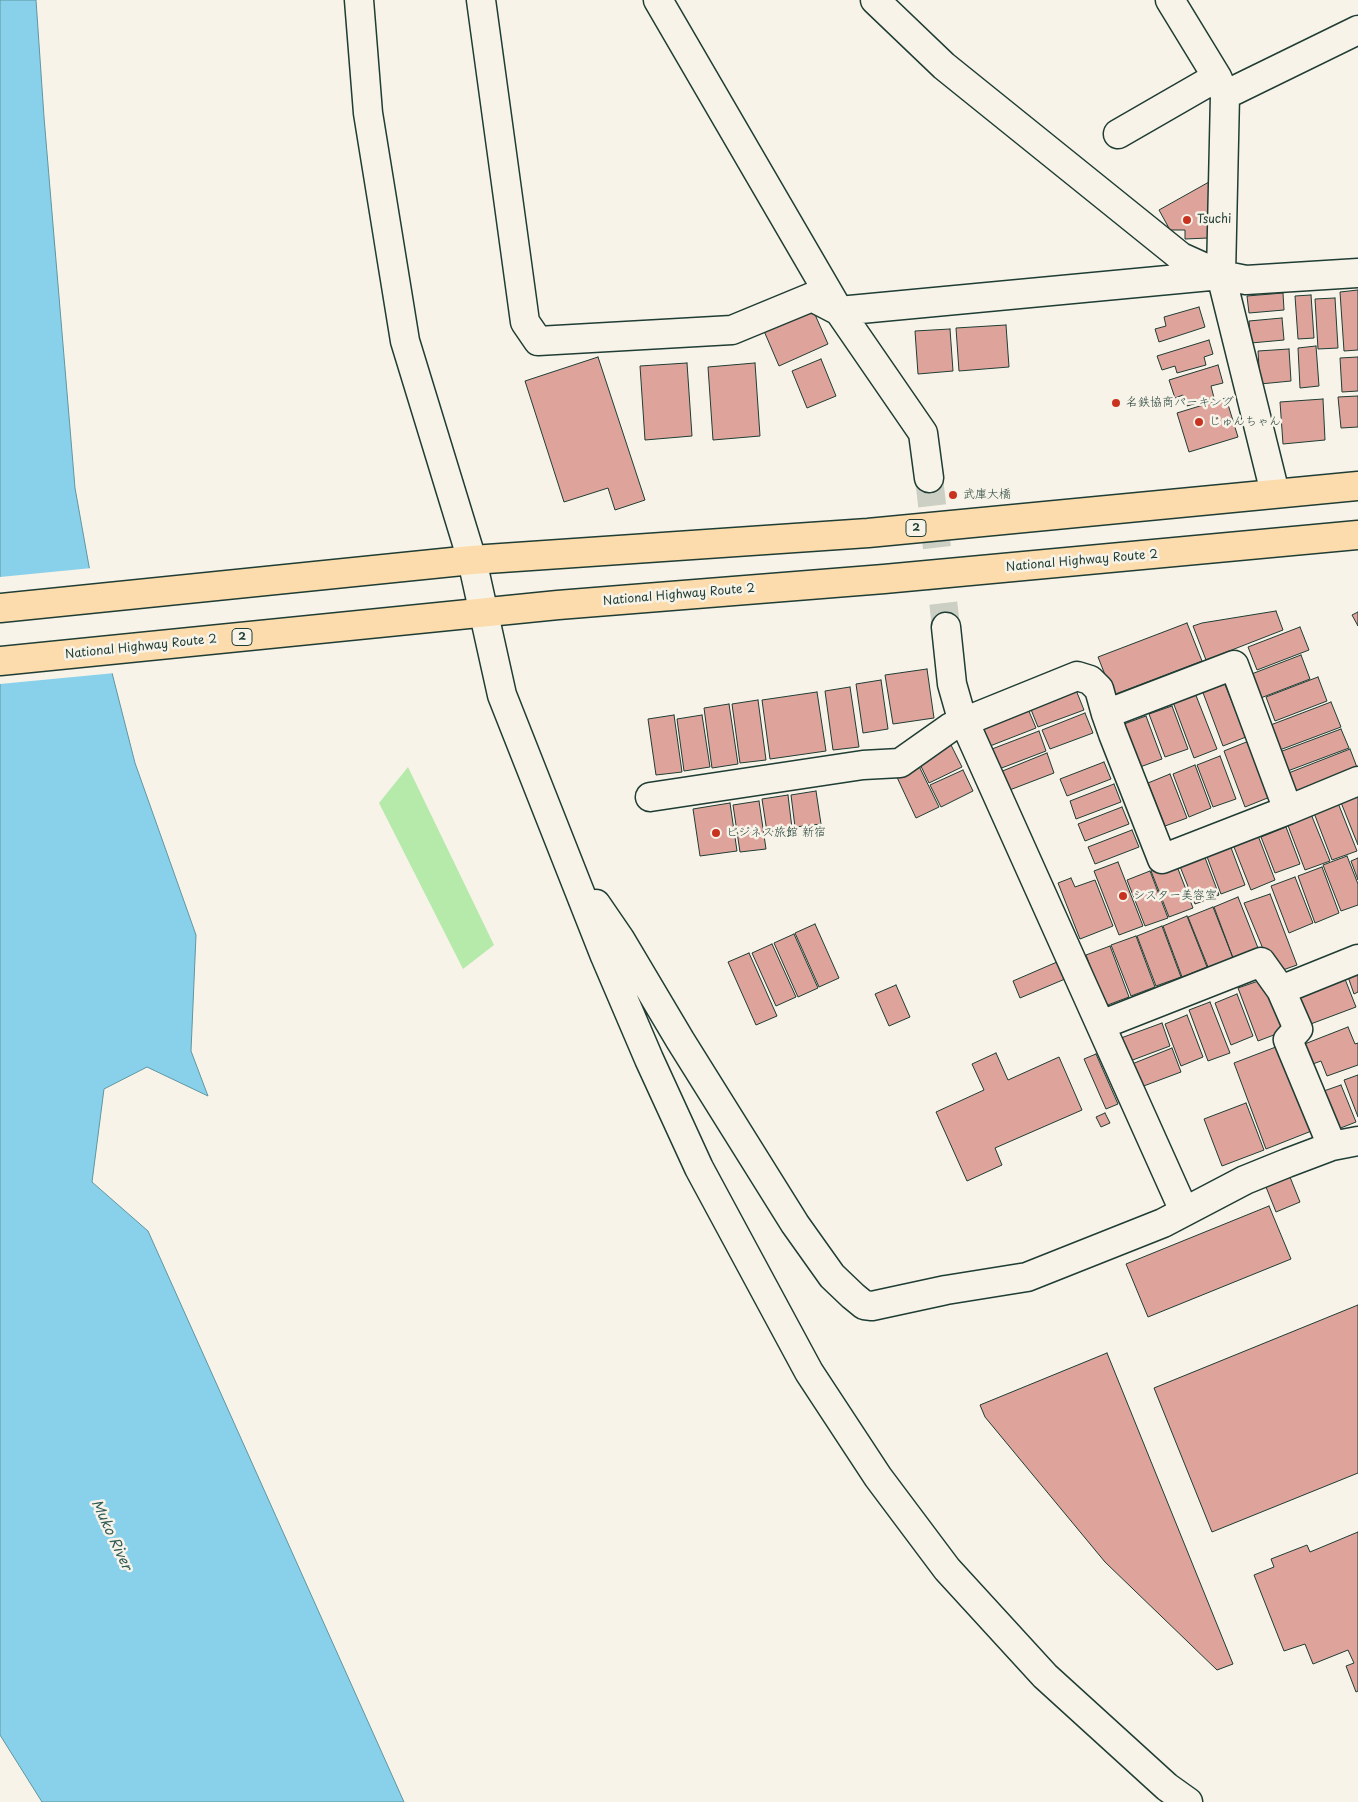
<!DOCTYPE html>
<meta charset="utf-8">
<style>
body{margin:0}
canvas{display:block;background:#f7f3e8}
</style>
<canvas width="1358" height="1802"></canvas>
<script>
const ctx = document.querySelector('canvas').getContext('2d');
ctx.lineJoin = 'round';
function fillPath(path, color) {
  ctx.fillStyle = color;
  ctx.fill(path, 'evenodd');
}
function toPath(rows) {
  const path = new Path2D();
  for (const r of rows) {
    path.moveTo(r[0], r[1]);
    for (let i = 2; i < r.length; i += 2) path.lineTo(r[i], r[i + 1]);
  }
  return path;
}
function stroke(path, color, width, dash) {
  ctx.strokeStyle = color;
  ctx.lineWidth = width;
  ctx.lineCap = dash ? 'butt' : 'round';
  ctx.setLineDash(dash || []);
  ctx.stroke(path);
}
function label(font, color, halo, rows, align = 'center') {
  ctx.font = font + ' "Playpen Sans","Klee One",sans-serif';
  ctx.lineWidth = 5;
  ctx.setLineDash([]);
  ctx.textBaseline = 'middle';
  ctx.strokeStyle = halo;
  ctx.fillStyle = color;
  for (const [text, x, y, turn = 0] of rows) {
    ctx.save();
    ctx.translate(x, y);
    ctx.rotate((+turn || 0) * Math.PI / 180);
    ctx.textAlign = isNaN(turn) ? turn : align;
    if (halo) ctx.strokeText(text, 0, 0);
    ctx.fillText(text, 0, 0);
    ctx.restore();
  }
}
const green = toPath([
 [408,767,494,945,463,969,379,803]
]);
const water = toPath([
 [0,0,36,0,44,117,75,488,99,622,135,763,196,935,191,1051,208,1096,147,1067,104,1089,92,1182,148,1231,404,1802,42,1802,0,1735,0,0]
]);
const pier = toPath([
 [92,568,102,621,115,673,0,684,0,577]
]);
const building = toPath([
 [1209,182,1208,238,1185,239,1185,230,1170,230,1159,210,1209,182],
 [1358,290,1358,350,1344,351,1340,292,1358,290],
 [1283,293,1284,310,1249,313,1247,296,1283,293],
 [1311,295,1314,338,1298,339,1295,296,1311,295],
 [1335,298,1338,348,1318,349,1315,299,1335,298],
 [1199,307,1205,327,1159,342,1155,329,1166,326,1164,317,1199,307],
 [813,310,828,344,779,366,764,331,813,310],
 [1282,318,1284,340,1251,343,1249,321,1282,318],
 [1006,325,1009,367,959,371,956,328,1006,325],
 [950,329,953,371,918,374,915,331,950,329],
 [1209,340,1213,354,1204,357,1206,365,1177,373,1175,366,1162,370,1157,356,1209,340],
 [1316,346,1319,386,1300,388,1298,348,1316,346],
 [1289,349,1291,381,1260,384,1258,351,1289,349],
 [598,357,645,500,615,510,608,488,564,502,525,381,598,357],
 [1358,357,1358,391,1342,392,1340,358,1358,357],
 [821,359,836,396,807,408,792,371,821,359],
 [687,363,692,436,645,440,640,366,687,363],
 [755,363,760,436,713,440,708,367,755,363],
 [1218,365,1223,383,1211,386,1214,398,1187,406,1183,395,1175,398,1169,380,1218,365],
 [1358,396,1358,427,1341,428,1338,397,1358,396],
 [1226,398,1238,437,1189,452,1177,413,1226,398],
 [1323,399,1325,440,1283,444,1280,402,1323,399],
 [1276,611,1283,630,1206,660,1193,626,1202,623,1276,611],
 [1358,612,1358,626,1352,615,1358,612],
 [1187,623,1202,661,1113,695,1098,657,1187,623],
 [1300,627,1309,650,1257,670,1248,647,1300,627],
 [1301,655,1310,679,1258,699,1249,675,1301,655],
 [927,669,934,718,893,724,885,675,927,669],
 [1318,677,1327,701,1275,721,1266,697,1318,677],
 [881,680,888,729,863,733,856,684,881,680],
 [1224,682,1246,737,1223,746,1202,690,1224,682],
 [850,687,859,747,833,750,825,691,850,687],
 [1076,690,1084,710,1038,727,1030,707,1076,690],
 [817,692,826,751,770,759,762,700,817,692],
 [1195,693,1217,749,1194,758,1173,702,1195,693],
 [758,700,766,760,740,763,732,704,758,700],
 [1331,702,1341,727,1277,751,1268,726,1331,702],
 [729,704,738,764,712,768,704,708,729,704],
 [1172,706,1188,749,1165,757,1149,714,1172,706],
 [1028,709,1036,728,990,746,982,727,1028,709],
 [1085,713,1093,733,1050,749,1042,730,1085,713],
 [674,715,682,772,656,775,648,719,674,715],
 [702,715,710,767,684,771,677,719,702,715],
 [1146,716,1162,759,1140,767,1124,724,1146,716],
 [1341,729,1349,748,1285,772,1277,753,1341,729],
 [1039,731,1046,751,999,769,992,749,1039,731],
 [1249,741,1270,797,1245,807,1224,751,1249,741],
 [951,745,962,767,929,783,918,760,951,745],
 [1350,749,1358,770,1295,796,1286,774,1350,749],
 [1047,753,1054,773,1007,791,1000,772,1047,753],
 [1220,756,1236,799,1213,807,1197,765,1220,756],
 [917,762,939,807,916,818,895,773,917,762],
 [1104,762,1111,779,1067,796,1060,779,1104,762],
 [1195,765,1211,808,1189,817,1173,774,1195,765],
 [963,770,973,791,941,807,930,785,963,770],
 [1170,774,1187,818,1165,826,1148,783,1170,774],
 [1114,784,1121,802,1076,819,1070,801,1114,784],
 [816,791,821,824,795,827,791,795,816,791],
 [1358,793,1358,845,1340,800,1358,793],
 [788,795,792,828,767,832,762,799,788,795],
 [759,801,766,849,740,852,733,805,759,801],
 [730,803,737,851,700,856,693,809,730,803],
 [1338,803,1357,851,1332,860,1314,813,1338,803],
 [1122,807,1129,824,1085,841,1078,824,1122,807],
 [1311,814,1330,861,1305,870,1287,823,1311,814],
 [1286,827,1300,864,1275,873,1261,837,1286,827],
 [1132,830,1139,847,1095,864,1088,847,1132,830],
 [1257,833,1275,880,1251,890,1232,842,1257,833],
 [1230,845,1245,885,1221,894,1206,854,1230,845],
 [1204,855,1219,895,1195,904,1179,864,1204,855],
 [1347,856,1358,884,1358,905,1341,911,1323,865,1347,856],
 [1358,858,1358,880,1351,861,1358,858],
 [1175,861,1193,908,1169,917,1151,871,1175,861],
 [1118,862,1143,926,1119,935,1094,871,1118,862],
 [1322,867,1339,913,1315,923,1298,876,1322,867],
 [1150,871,1168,918,1145,926,1127,880,1150,871],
 [1295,877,1313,923,1289,933,1271,886,1295,877],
 [1071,878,1075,887,1095,880,1113,926,1080,939,1058,883,1071,878],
 [1270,894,1297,965,1277,972,1266,956,1244,903,1270,894],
 [1238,897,1258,948,1233,958,1214,907,1238,897],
 [1213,907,1233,958,1208,967,1188,917,1213,907],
 [1187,916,1207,967,1182,977,1163,926,1187,916],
 [815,924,839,978,819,987,795,933,815,924],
 [1162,926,1181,977,1156,986,1137,936,1162,926],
 [794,934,818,988,798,997,774,943,794,934],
 [1136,936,1155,987,1131,996,1111,945,1136,936],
 [772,944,796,997,776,1006,752,953,772,944],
 [1110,946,1129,997,1105,1006,1086,955,1110,946],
 [749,953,777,1016,756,1025,728,962,749,953],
 [1057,962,1065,979,1020,998,1013,981,1057,962],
 [1358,969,1358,992,1354,994,1347,974,1358,969],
 [1343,974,1356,1007,1308,1025,1295,992,1343,974],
 [1267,978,1287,1030,1258,1041,1238,988,1267,978],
 [896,985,910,1017,889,1026,875,994,896,985],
 [1237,994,1253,1036,1231,1045,1215,1003,1237,994],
 [1210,1002,1230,1053,1208,1061,1189,1010,1210,1002],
 [1187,1015,1203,1057,1181,1066,1165,1024,1187,1015],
 [1162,1023,1170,1046,1130,1061,1121,1038,1162,1023],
 [1348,1027,1355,1044,1358,1043,1358,1065,1327,1076,1321,1061,1310,1065,1302,1045,1348,1027],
 [1281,1045,1314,1130,1266,1149,1234,1063,1281,1045],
 [1172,1048,1181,1072,1141,1087,1132,1064,1172,1048],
 [996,1053,1008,1080,1059,1057,1082,1110,995,1148,1002,1165,967,1181,936,1112,984,1090,972,1064,996,1053],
 [1096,1054,1118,1104,1106,1109,1084,1059,1096,1054],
 [1358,1075,1358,1117,1344,1080,1358,1075],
 [1341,1085,1356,1122,1333,1131,1318,1093,1341,1085],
 [1246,1103,1264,1150,1222,1166,1204,1119,1246,1103],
 [1105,1113,1110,1123,1101,1127,1096,1117,1105,1113],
 [1290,1177,1300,1202,1276,1212,1266,1187,1290,1177],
 [1269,1206,1291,1259,1148,1317,1126,1264,1269,1206],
 [1358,1305,1358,1473,1212,1532,1154,1388,1358,1305],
 [1107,1353,1233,1664,1217,1670,1105,1562,985,1417,980,1405,1107,1353],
 [1358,1532,1358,1691,1356,1692,1346,1666,1354,1663,1348,1650,1313,1664,1305,1644,1284,1651,1254,1575,1274,1567,1271,1559,1307,1545,1310,1552,1358,1532]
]);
const minorTunnel = toPath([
 [929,478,946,627]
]);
const minor = toPath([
 [359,0,368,113,405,341,472,560,502,695,605,956,649,1059,699,1168,809,1372,878,1477,947,1569,1045,1676,1167,1787,1188,1802],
 [481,0,525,322,538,341,732,330,812,297,839,311,1221,275],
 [658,0,839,311,923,433,929,478],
 [875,0,944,66,1181,257,1221,275,1246,280,1358,273],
 [1170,0,1217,77,1225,95,1221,275,1275,493],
 [1225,95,1358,30],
 [1118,134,1217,77],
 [946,627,952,684,960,712,1184,1211],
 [650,797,863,765,900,763,951,727,1077,676,1090,680,1099,689,1106,714,1113,734,1162,859,1288,810,1234,665,1106,714],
 [1288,810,1358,781],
 [596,904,620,939,680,1040,795,1224,832,1276,853,1296,864,1305,872,1306,946,1290,1027,1277,1163,1223,1245,1180,1287,1163,1332,1146,1358,1141],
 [1281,990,1358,959],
 [1101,1025,1261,962,1281,990,1298,1029,1288,1040,1332,1146]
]);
const highway = toPath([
 [0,608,472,560,868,533,1358,486],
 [0,661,558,605,884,579,1358,535]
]);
const markers = [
 [1187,220,5,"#c8321e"],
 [1116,403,5,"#c8321e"],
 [1199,422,5,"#c8321e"],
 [953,495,5,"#c8321e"],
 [716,833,5,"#c8321e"],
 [1123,896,5,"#c8321e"]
];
const shields = [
 [916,528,20],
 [242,637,20]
];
const shieldNames = [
 ["2",916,528],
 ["2",242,637]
];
const poiNames = [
 ["Tsuchi",1197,220],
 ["名鉄協商パーキング",1126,403],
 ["じゅんちゃん",1209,422],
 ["武庫大橋",963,495],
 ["ビジネス旅館 新宿",726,833],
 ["シスター美容室",1133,896]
];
const streetNames = [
 ["National Highway Route 2",1082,561,-5],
 ["National Highway Route 2",679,595,-5],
 ["National Highway Route 2",141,647,-6]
];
const waterNames = [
 ["Muko River",111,1535,65]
];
fillPath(green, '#b6eaab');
fillPath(water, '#89d1ea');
stroke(water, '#5f96a1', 1);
fillPath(pier, '#f7f3e8');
fillPath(building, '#dea49c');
stroke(building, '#1f3d34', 1);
stroke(minorTunnel, '#cccfc4', 28, [28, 14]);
stroke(minor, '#1f3d34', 31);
stroke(highway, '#1f3d34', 31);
stroke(minor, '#f7f3e8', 28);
stroke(highway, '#fcdcac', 28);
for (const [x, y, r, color] of markers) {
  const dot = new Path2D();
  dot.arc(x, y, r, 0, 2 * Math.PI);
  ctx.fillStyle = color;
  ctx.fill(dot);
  stroke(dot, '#f7f3e8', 2);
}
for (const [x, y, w] of shields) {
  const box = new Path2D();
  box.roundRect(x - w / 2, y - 8.5, w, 17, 4);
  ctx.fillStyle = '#f7f3e8';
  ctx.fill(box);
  stroke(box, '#1f3d34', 1);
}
label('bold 11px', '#1f3d34', null, shieldNames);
label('12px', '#1f3d34', '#f7f3e8', poiNames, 'left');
label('12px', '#1f3d34', '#f7f3e8', streetNames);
label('italic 14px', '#345b58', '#f7f3e8', waterNames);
</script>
